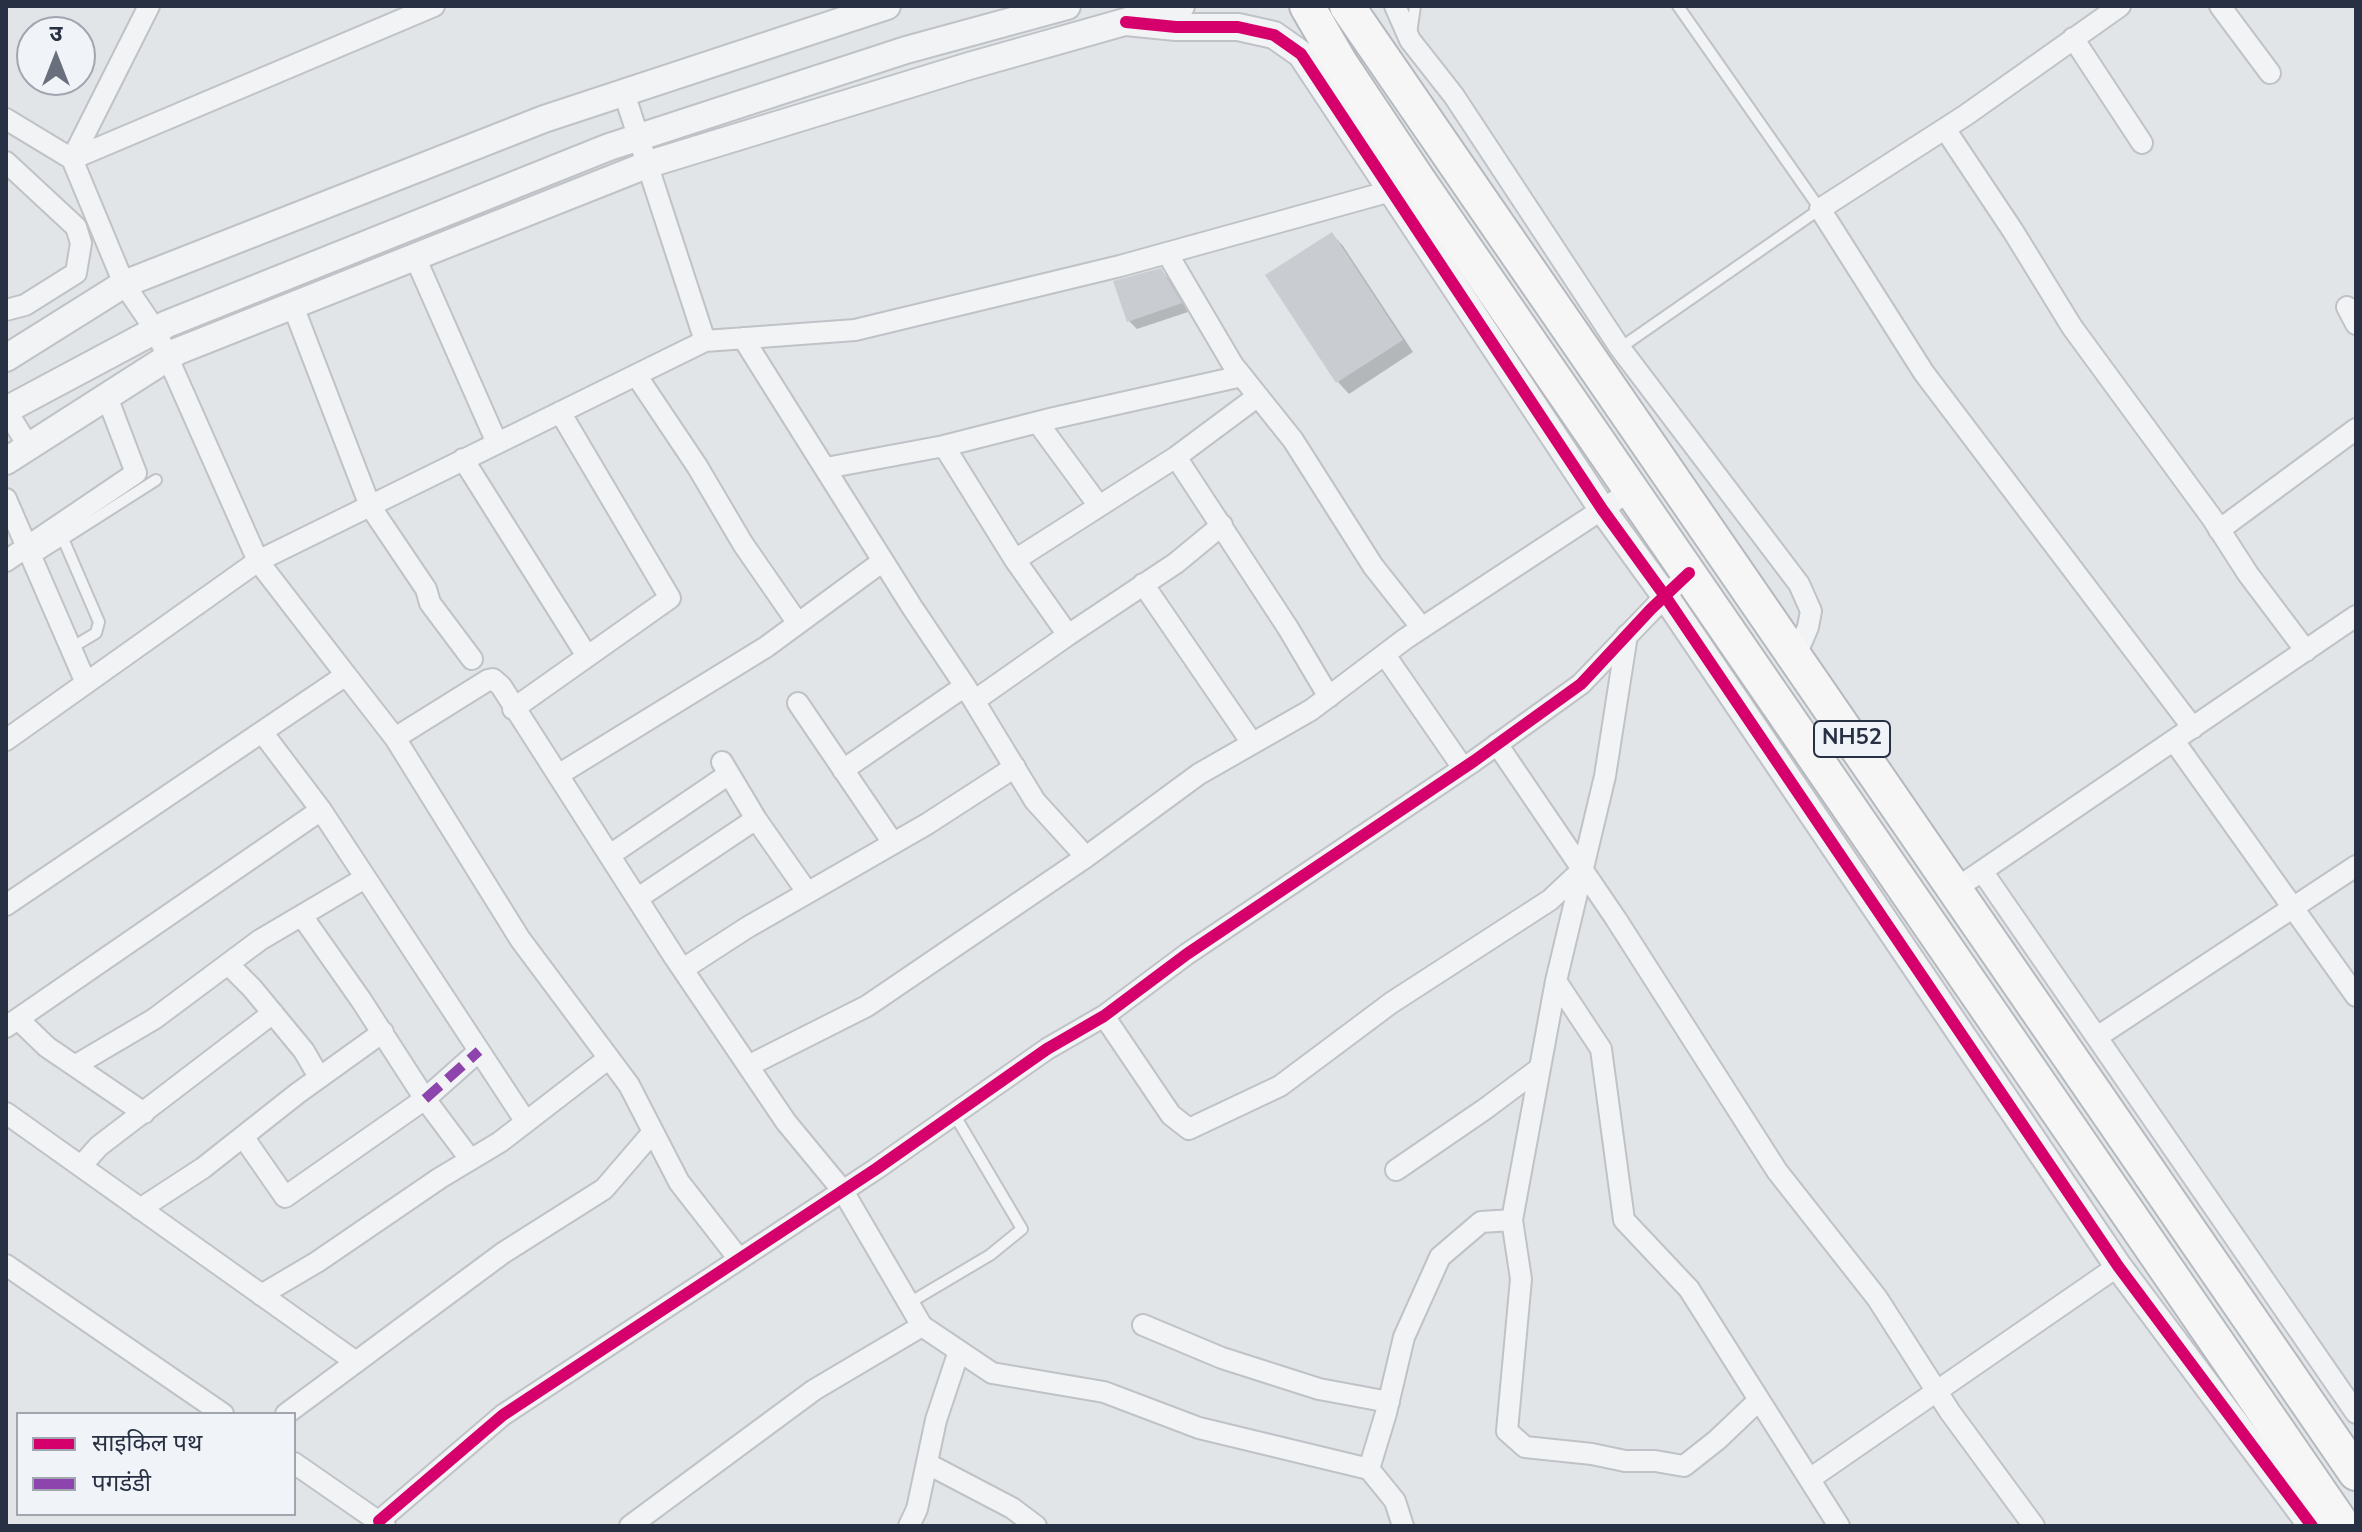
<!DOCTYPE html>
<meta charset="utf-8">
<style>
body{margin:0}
#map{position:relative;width:2362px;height:1532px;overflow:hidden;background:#e2e5e8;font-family:"Nunito Sans","Noto Sans Devanagari",sans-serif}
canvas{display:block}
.frame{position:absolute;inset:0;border:8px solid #283043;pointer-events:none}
.legend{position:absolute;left:16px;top:1412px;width:280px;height:104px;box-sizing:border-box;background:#f0f3f7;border:2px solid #a0a5af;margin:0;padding:10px 14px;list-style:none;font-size:24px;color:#283043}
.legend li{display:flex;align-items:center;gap:16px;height:40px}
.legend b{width:40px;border:2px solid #a0a5af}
.north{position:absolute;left:16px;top:16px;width:80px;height:80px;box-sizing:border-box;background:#f0f3f7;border:2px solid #a0a5af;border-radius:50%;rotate:0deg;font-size:22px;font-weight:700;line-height:32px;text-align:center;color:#283043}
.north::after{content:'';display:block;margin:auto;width:28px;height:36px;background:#696f7d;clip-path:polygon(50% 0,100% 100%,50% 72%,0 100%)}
</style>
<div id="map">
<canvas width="2362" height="1532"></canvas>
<div class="frame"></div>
<ul class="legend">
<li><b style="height:10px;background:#d6006c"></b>साइकिल पथ</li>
<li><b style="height:10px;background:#8e44ad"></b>पगडंडी</li>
</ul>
<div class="north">उ</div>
</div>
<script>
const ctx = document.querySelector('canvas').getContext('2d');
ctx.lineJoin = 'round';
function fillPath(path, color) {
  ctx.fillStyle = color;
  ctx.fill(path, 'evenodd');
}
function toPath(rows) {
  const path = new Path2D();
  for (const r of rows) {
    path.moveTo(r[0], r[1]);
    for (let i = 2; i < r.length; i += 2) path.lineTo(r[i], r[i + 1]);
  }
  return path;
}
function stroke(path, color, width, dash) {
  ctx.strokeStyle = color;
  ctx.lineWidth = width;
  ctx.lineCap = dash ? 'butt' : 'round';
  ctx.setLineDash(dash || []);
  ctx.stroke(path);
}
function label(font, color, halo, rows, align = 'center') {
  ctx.font = font + ' "Nunito Sans",sans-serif';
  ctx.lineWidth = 8;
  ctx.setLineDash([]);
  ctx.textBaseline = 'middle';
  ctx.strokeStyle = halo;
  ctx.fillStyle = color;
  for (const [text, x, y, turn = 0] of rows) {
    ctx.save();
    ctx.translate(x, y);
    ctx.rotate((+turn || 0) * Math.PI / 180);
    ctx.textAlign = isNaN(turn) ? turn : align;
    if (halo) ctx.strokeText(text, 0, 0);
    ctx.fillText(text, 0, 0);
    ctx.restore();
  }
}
const shadow = toPath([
 [1332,234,1343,246,1413,352,1349,394,1338,382,1268,276],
 [1160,270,1169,279,1188,312,1137,329,1128,320]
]);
const building = toPath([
 [1332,232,1403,340,1336,383,1265,275],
 [1161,268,1182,303,1127,322,1113,281]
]);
const service = toPath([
 [1411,34,1415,6],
 [1620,348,1820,209,1678,6],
 [64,541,99,622,96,633,71,648],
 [32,559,156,480],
 [909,1303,990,1255,1022,1229,954,1114]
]);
const minor = toPath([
 [1395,6,1410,40,1454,96,1620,348,1799,584,1811,611,1808,627,1796,655],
 [2120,6,1966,115,1820,209,1924,373,2193,728],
 [2220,6,2270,73],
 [2073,38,2142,143],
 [624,93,705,341,855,330,1120,266,1391,191,1401,186],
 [6,119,72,159,124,284,156,331,258,561,346,675],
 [1945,129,2013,231,2072,327,2212,518,2248,574,2306,651],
 [72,159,434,6],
 [72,159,149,6],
 [6,162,76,227,81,243,76,273,25,305,6,310],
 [1167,253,1233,365,1293,440,1373,566,1422,628],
 [415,257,497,443],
 [293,306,370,506,426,589,430,603,472,659],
 [2347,307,2356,324],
 [743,338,912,607,965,686,1035,801,1086,857,1199,774,1311,710,1405,639,1630,491],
 [636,375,697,466,743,544,797,622],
 [6,410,29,447],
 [1038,423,1099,506],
 [944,446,1015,560,1068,635,1176,563,1222,525],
 [1176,457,1288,628,1329,697],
 [463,459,587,656],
 [826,468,944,446,1054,418,1242,376],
 [6,499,86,683],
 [2219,530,2356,429],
 [1015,560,1176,457,1258,396],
 [6,561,136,473,107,397],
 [1143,584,1252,743],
 [1627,635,1605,776,1556,981,1512,1220,1521,1279,1507,1431,1525,1447,1592,1454,1625,1461,1655,1461,1684,1466,1717,1440,1758,1401],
 [1385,655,1463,768],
 [974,701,1068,635],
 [798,703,893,843],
 [513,709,670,598,560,412],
 [262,732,321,810,526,1122],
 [395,738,488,680,493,679,501,686,675,958,786,1122,843,1191,922,1326,814,1390,630,1526],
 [6,740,258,561,705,341],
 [2174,741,2356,996],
 [1497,744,1616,919,1777,1171,1877,1298,1950,1412,2034,1526],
 [722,762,756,819],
 [843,770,965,686],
 [558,775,766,647,883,561],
 [610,855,729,774],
 [1982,871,2356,1413],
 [1954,890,2356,616],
 [638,898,756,819,807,892],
 [6,905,346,675,395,738,520,939,629,1085,679,1182,739,1259],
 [302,916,361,1000,425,1099,470,1159],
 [228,964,252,988,304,1051,319,1077],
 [683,969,748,927,927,824,1015,767],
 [1556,981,1601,1049,1624,1220,1689,1289,1839,1526],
 [1104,1016,1171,1115,1189,1129,1280,1086,1391,1003,1550,900,1582,870],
 [18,1019,47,1047,144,1113],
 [6,1027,321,810],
 [2097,1037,2356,866],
 [76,1065,154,1019,260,940,365,878],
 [748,1066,867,1006,1086,857],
 [6,1113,356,1362],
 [244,1138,285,1197,425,1099,479,1051],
 [81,1166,99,1146,273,1013],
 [1396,1170,1485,1109,1540,1068],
 [140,1209,203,1168,298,1093,383,1032],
 [6,1265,223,1414],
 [261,1295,317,1262,440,1178,500,1142,609,1058],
 [1143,1325,1222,1358,1319,1389,1389,1402],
 [922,1326,992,1373,1104,1392,1199,1428,1369,1469,1395,1501,1403,1526],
 [286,1414,503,1253,604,1189,653,1132],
 [294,1463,385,1526],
 [928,1464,1012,1508,1036,1526],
 [1369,1469,1386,1413,1404,1337,1440,1257,1481,1222,1512,1220],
 [1811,1478,2118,1266],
 [379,1521,503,1415,876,1169,1047,1049,1104,1016,1187,954,1474,761,1581,684,1674,587],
 [909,1526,917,1509,936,1420,959,1351]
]);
const tertiary = toPath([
 [1126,22,1176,27,1238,27,1274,35,1301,54,1602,509,1665,596,2118,1266,2312,1526],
 [6,358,124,284,544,119,887,6],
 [6,410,167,324,609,147,906,50,1067,6],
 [6,461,178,351,649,164,969,66,1181,6]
]);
const trunk = toPath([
 [1307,6,1340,63,1416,177,2343,1526],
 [1347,6,2356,1473]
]);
const quiet = toPath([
 [425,1099,479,1051]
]);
const cycleway = toPath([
 [1126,22,1176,27,1238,27,1274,35,1301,54,1602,509,1665,596,2118,1266,2312,1526],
 [379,1521,503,1415,876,1169,1047,1049,1104,1016,1187,954,1474,761,1581,684,1651,609,1689,573]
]);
const shields = [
 [1852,739,76]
];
const shieldNames = [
 ["NH52",1852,739]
];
fillPath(shadow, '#0003');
fillPath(building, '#c9ccd0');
stroke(service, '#bfc2c6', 14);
stroke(minor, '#bfc2c6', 24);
stroke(tertiary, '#bfc2c6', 30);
stroke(trunk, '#b5b8bd', 38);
stroke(service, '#f2f3f4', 10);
stroke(minor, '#f2f3f4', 20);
stroke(tertiary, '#f2f3f4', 26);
stroke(trunk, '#f6f6f7', 34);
stroke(quiet, '#8e44ad', 10, [20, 10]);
stroke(cycleway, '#d6006c', 12);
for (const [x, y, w] of shields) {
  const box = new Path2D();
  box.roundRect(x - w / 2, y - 18, w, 36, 6);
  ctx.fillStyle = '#f0f3f7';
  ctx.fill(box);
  stroke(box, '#283043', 2);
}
label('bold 22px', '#283043', null, shieldNames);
</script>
